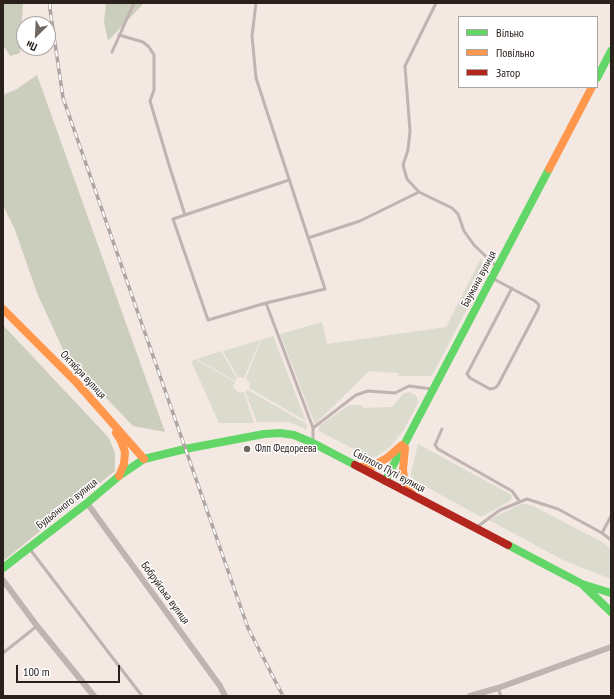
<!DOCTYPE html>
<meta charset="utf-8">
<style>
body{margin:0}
#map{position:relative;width:614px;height:699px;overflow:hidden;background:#f4e8e2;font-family:"PT Sans Narrow",sans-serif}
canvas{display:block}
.frame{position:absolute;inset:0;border:4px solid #2b211c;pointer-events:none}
.legend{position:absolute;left:458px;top:16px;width:140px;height:72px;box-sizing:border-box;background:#fff;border:1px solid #aaa6a4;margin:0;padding:5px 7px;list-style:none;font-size:12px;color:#2b211c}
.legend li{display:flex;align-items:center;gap:8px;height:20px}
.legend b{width:20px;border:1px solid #aaa6a4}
.north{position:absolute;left:16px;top:16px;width:40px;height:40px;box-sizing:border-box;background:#fff;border:1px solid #aaa6a4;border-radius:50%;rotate:204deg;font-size:11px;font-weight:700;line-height:16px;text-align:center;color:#2b211c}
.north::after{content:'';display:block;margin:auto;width:14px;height:18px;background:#716761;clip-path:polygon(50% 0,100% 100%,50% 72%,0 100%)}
.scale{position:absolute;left:16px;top:665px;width:104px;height:18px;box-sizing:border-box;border:2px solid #2b211c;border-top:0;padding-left:5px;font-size:12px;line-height:14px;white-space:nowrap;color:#2b211c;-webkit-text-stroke:3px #fff;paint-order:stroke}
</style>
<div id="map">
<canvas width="614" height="699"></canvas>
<div class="frame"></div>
<ul class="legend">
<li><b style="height:5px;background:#63d668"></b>Вільно</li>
<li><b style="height:5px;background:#ff974d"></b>Повільно</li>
<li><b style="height:5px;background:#b3261e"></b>Затор</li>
</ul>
<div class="north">Пн</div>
<div class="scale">100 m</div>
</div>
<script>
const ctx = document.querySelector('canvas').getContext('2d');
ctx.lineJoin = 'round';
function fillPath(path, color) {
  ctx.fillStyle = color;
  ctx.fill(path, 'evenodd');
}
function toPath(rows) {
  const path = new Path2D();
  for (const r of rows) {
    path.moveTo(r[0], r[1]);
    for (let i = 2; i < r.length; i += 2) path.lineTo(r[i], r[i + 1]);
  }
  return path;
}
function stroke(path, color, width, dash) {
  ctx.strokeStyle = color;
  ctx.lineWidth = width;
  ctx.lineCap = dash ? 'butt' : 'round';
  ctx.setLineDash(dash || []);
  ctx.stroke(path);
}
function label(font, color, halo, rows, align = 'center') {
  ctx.font = font + ' "PT Sans Narrow",sans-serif';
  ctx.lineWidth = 3;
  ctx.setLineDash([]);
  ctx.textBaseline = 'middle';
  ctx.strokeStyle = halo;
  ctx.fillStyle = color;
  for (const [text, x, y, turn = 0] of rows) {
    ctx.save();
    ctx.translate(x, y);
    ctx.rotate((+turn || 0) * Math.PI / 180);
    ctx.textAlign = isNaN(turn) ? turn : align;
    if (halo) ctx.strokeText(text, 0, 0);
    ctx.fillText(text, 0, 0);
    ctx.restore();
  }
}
const green = toPath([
 [481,258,485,274,433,374,431,376,399,376,398,373,369,371,315,424,280,334,322,322,327,344,446,327],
 [273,336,306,421,249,388,250,383,246,378,261,340],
 [260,340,244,378,241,377,238,378,223,351],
 [221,351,237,379,235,381,197,359],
 [195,359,235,382,233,386,236,390,240,393,244,392,254,423,219,423,191,361],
 [248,390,307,424,307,428,306,429,303,428,289,422,257,422,245,392],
 [409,392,414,394,416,396,417,398,418,403,403,431,390,447,377,456,371,458,319,431,319,427,322,424,349,405,361,405,363,408,392,407,403,394],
 [418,444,510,494,512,496,511,499,510,501,481,517,416,481,411,476,411,473],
 [521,504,526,504,533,506,604,543,611,550,611,579,563,560,489,520]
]);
const forest = toPath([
 [3,3,23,3,20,53,10,56,3,45],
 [106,3,144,3,108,41,104,22],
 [37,75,165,432,133,426,66,356,37,293,15,230,3,205,3,95,17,89],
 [3,325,109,438,115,453,115,471,3,561]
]);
const lane = toPath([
 [256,3,252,36,256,78,325,289,266,303,313,428],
 [436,3,405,66,410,131,408,150,403,165,407,179,419,192,452,208,458,214,464,231,474,245,496,266],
 [119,35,143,42,149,47,154,55,154,90,150,101,169,165,185,215],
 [112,52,134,3],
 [308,238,360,221,419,192],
 [492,278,535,301,539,305,538,309,498,385,495,388,490,389,470,378,467,374,512,288],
 [266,303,208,320,173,219,289,180],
 [442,429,435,445,438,449,512,491,520,502],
 [313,441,313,428,356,395,368,391,395,393,409,386,432,389],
 [477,527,500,510,527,499,558,509,602,533,611,540],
 [602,533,611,516],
 [29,548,112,657,142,696],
 [3,653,37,626],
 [498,688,501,696]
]);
const street = toPath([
 [87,503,220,686,225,696],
 [3,580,37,626,94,696],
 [470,696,498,688,611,647]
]);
const fast = toPath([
 [597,78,611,51],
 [385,481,549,169],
 [508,545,582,584,611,593],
 [3,568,87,503,119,476,144,459,185,449,264,434,280,433,294,435,313,443,355,465],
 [583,585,611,612]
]);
const slow = toPath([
 [549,169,592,87],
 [3,309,76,382,144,459],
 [116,433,121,441,125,452,124,464,119,476],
 [405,448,403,470,405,484,412,494],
 [359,467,373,466,387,458,402,445]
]);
const jam = toPath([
 [355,465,508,545]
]);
const rail = toPath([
 [50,3,50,9,63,98,248,628,283,696]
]);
const markers = [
 [247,449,4,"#716761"]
];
const streetNames = [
 ["Баумана вулиця",479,279,-62],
 ["Октября вулиця",83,375,47],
 ["Світлого Путі вулиця",389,471,28],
 ["Будьонного вулиця",67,504,-38],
 ["Бобруйська вулиця",165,593,54]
];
const poiNames = [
 ["Флп Федореева",255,449]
];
fillPath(green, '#dbdbce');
fillPath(forest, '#cbcebc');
stroke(lane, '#c1b3b1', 3);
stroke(street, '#c1b3b1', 6);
stroke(fast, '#63d668', 8);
stroke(slow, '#ff974d', 8);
stroke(jam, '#b3261e', 8);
stroke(rail, '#b0a5a2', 3.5);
stroke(rail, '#fff', 2, [6]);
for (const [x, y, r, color] of markers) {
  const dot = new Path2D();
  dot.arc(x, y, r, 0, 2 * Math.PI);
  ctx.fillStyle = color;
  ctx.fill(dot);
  stroke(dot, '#fff', 1.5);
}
label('11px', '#2b211c', '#fff', streetNames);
label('11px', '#2b211c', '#fff', poiNames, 'left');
</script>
